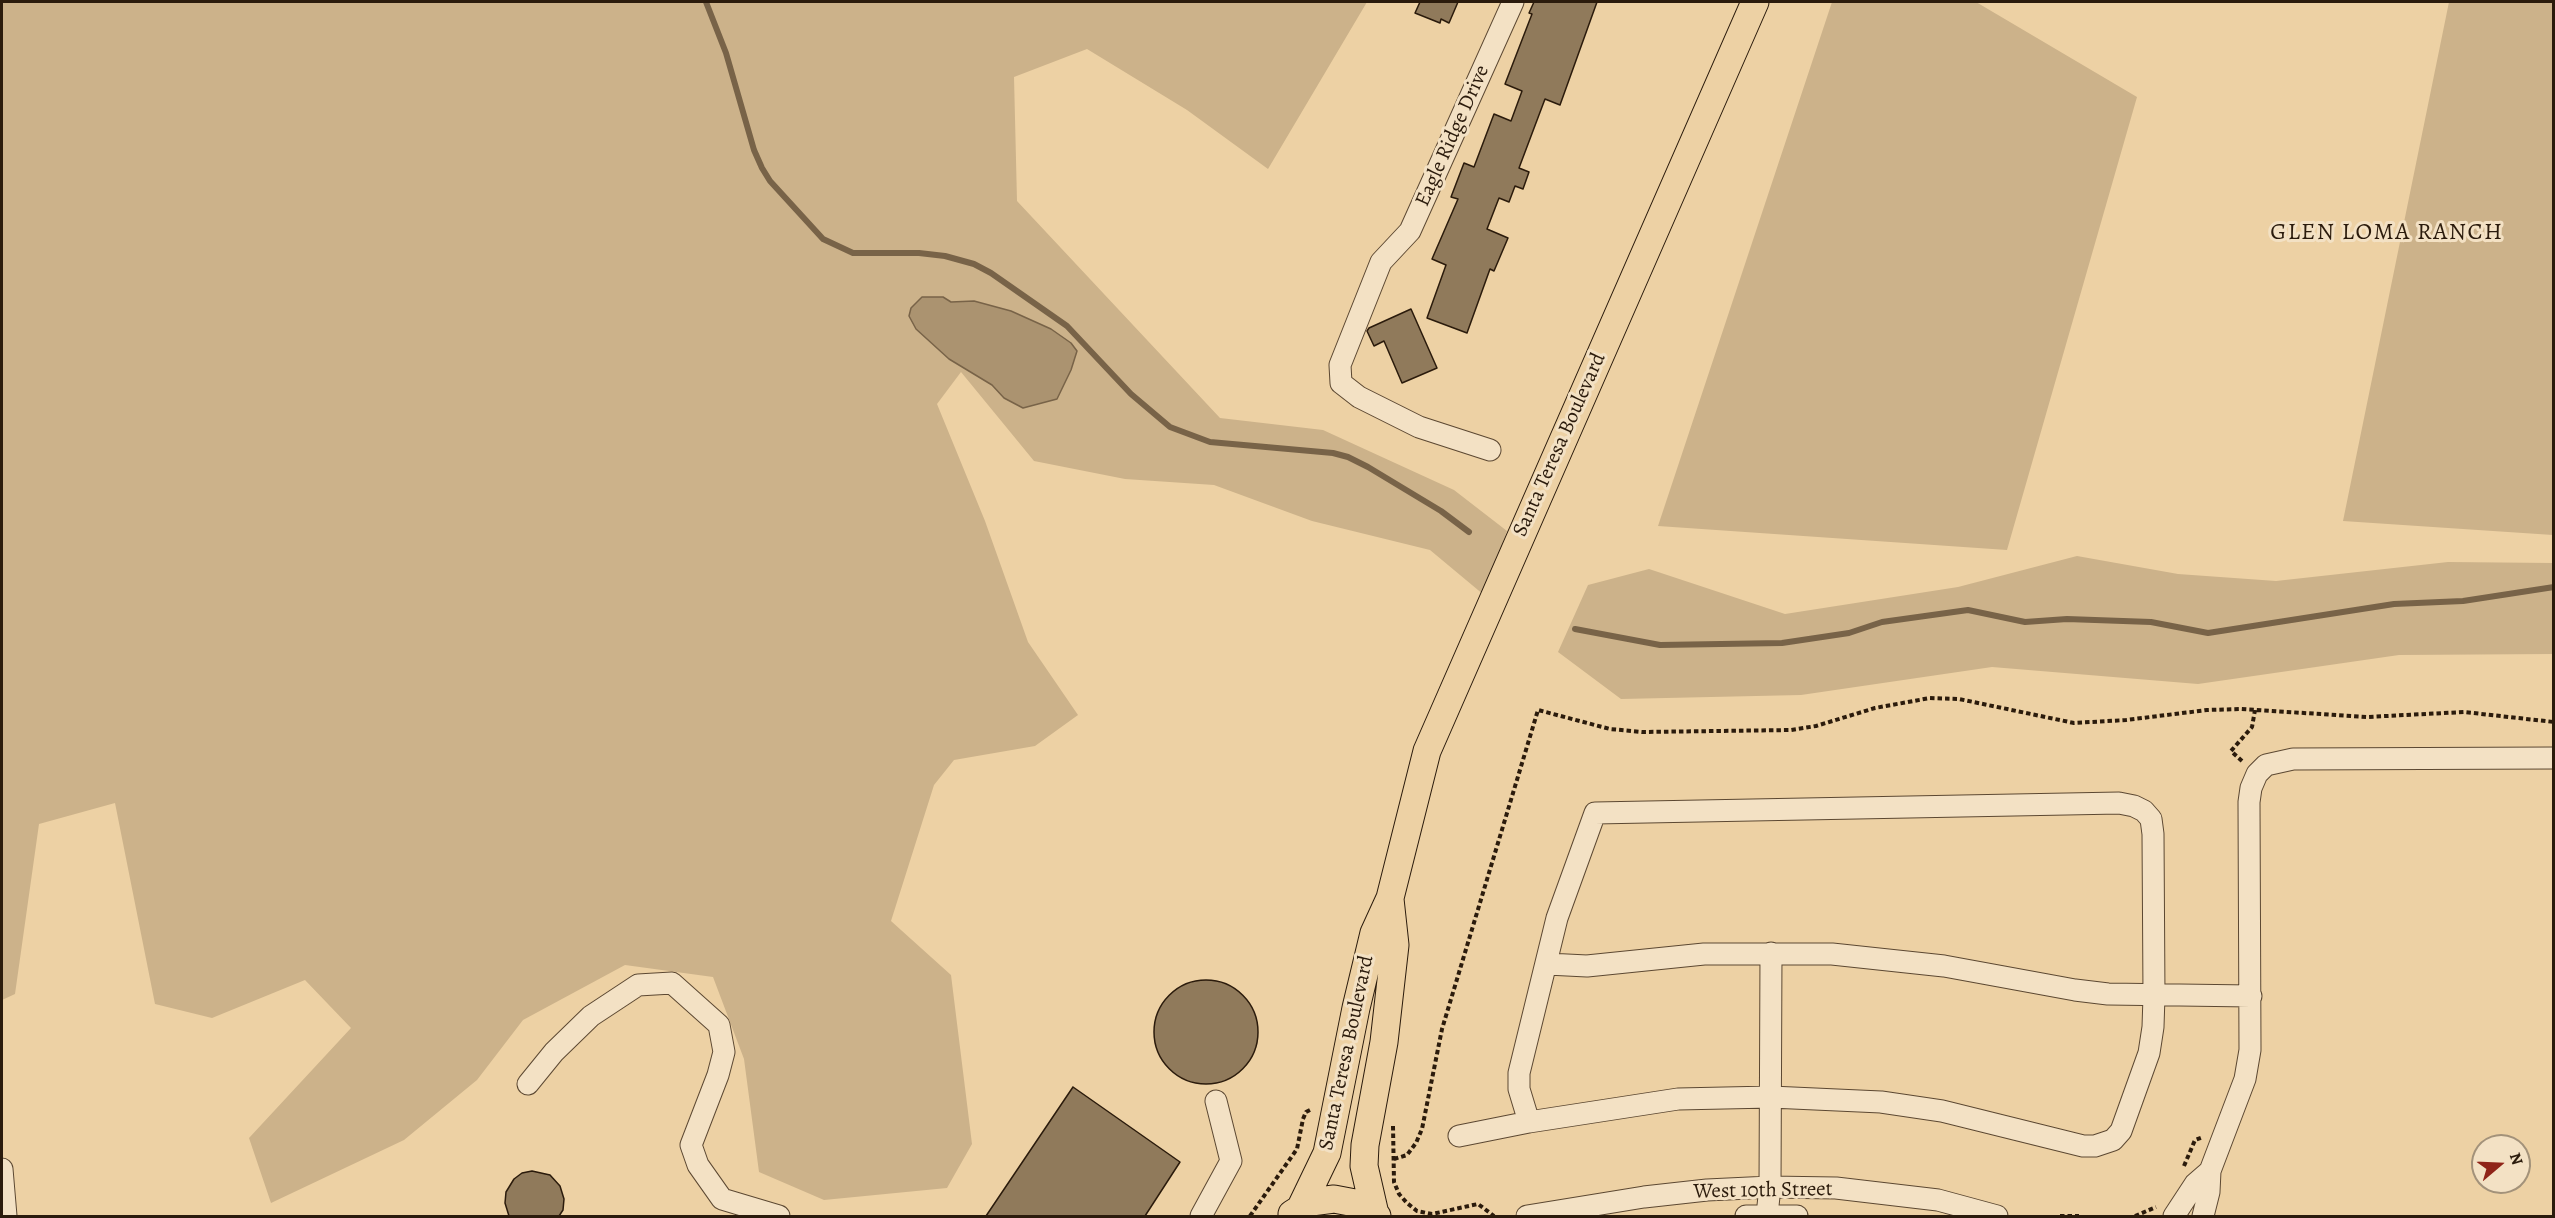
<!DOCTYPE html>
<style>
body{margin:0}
#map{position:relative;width:2555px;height:1218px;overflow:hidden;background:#edd1a4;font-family:Alegreya,serif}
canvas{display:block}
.frame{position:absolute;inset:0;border:3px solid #2b1b0c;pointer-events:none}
.north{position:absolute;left:2471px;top:1134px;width:60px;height:60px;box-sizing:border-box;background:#f3e1c4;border:2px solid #a3927a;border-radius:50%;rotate:71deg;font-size:16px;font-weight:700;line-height:24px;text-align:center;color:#2b1b0c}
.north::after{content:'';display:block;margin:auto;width:21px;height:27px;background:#8f2418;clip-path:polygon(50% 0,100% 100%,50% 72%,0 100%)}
</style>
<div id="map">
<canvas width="2555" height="1218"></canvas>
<div class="frame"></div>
<div class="north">N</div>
</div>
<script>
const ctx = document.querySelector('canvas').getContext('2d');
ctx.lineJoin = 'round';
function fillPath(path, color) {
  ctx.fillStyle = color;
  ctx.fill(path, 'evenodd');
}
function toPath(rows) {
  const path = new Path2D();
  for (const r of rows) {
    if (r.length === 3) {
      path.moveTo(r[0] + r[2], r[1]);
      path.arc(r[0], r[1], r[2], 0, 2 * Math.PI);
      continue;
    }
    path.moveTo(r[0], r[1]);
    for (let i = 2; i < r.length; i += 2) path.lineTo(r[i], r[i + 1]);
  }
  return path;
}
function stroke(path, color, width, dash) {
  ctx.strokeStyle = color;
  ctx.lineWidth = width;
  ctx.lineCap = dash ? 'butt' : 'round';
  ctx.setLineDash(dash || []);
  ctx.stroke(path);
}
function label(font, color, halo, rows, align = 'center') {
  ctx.font = font + ' Alegreya,serif';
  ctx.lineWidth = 6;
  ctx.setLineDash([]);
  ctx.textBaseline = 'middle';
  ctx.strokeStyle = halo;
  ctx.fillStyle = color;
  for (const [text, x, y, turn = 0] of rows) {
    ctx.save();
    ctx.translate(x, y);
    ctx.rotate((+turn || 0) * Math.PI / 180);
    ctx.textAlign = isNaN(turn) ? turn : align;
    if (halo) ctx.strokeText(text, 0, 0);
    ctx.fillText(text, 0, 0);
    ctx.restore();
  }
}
const green = toPath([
 [2,2,1367,2,1268,169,1187,110,1087,49,1014,77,1017,201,1220,418,1323,430,1454,490,1507,531,1484,595,1430,550,1312,521,1214,485,1125,479,1034,461,961,372,937,404,985,521,1028,642,1078,715,1035,746,954,760,934,785,891,921,951,975,972,1144,947,1188,824,1200,759,1172,744,1059,713,977,625,965,523,1020,477,1080,404,1140,271,1203,249,1138,351,1028,305,980,212,1018,155,1004,115,803,39,824,15,994,2,1000],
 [1832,2,1976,2,2137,97,2007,550,1658,526],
 [2449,2,2553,2,2553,535,2343,521],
 [2077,556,2178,574,2276,581,2448,562,2553,563,2553,654,2399,655,2198,684,1992,667,1801,695,1621,699,1558,652,1588,585,1649,569,1785,614,1958,587]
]);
const water = toPath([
 [922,297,943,297,951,302,974,301,1011,311,1051,329,1071,343,1077,351,1071,370,1057,399,1023,408,1004,398,992,385,949,359,916,329,909,316,911,308,922,297]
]);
const stream = toPath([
 [706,2,726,53,754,150,762,168,770,181,823,239,853,253,919,253,945,256,974,264,991,273,1067,326,1131,394,1170,427,1210,442,1333,453,1348,457,1368,467,1441,511,1469,532],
 [1575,629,1660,645,1782,643,1849,633,1882,622,1968,610,2025,622,2067,619,2151,622,2208,633,2394,604,2463,601,2554,587]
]);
const building = toPath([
 [1420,2,1458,2,1449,23,1441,19,1440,23,1415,13,1420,2],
 [1534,2,1597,2,1560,105,1545,99,1519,168,1529,172,1523,189,1515,186,1509,202,1499,198,1487,229,1508,238,1494,271,1490,269,1467,333,1427,318,1446,265,1432,259,1458,199,1451,197,1464,163,1474,167,1494,114,1511,121,1522,91,1505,84,1532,14,1529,13,1534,2],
 [1411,309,1437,368,1402,383,1384,341,1374,346,1367,331,1369,328,1411,309],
 [1206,1032,52],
 [1073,1087,1180,1162,1145,1216,986,1216,1073,1087],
 [532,1171,550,1175,560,1186,564,1199,563,1210,559,1216,509,1216,505,1203,506,1192,514,1179,522,1173,532,1171]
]);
const path = toPath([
 [2242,761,2231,751,2252,727,2255,710],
 [1393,1126,1394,1182,1399,1194,1407,1203,1417,1211,1432,1214,1478,1204,1494,1216],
 [1394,1159,1407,1155,1416,1143,1422,1129,1442,1029,1538,710,1610,729,1642,732,1791,730,1816,726,1875,708,1930,698,1959,699,2074,723,2126,720,2207,710,2241,709,2367,717,2464,712,2554,722],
 [2184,1166,2195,1140,2203,1137],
 [1250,1216,1297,1149,1303,1119,1306,1112,1312,1109],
 [2060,1216,2079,1216],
 [2135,1216,2156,1207]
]);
const minor = toPath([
 [1490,450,1419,427,1359,397,1341,383,1340,365,1381,262,1410,231,1513,2],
 [2119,803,2134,806,2144,811,2151,819,2153,834,2154,996,2153,1027,2149,1053,2121,1131,2113,1140,2095,1146,2083,1146,1942,1111,1881,1102,1771,1097,1678,1099,1529,1122,1519,1089,1519,1073,1557,918,1595,813,2119,803],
 [1547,964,1587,966,1704,954,1832,954,1944,966,2075,990,2108,994,2251,996],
 [528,1084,554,1052,591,1016,638,985,672,983,719,1025,724,1052,718,1075,691,1145,698,1165,722,1199,779,1216],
 [1459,1136,1529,1122],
 [2,1169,6,1216],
 [1767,1215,1770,1187,1771,953],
 [1201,1216,1231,1161,1216,1101],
 [1527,1216,1644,1197,1707,1190,1770,1187,1836,1188,1938,1200,1997,1216],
 [1746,1216,1797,1216],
 [2174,1216,2195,1184,2210,1171],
 [2203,1216,2209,1192,2210,1171,2245,1079,2250,1050,2249,802,2251,788,2257,774,2266,765,2293,759,2554,758]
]);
const major = toPath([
 [1301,1207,1327,1153,1356,1008,1374,933,1390,898,1427,751,1755,2],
 [1292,1214,1311,1202,1334,1199,1355,1203,1377,1216],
 [1375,1214,1364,1166,1365,1145,1384,1042,1395,945,1390,899]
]);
const streetNames = [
 ["Eagle Ridge Drive",1453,136,-66],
 ["Santa Teresa Boulevard",1560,445,-66],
 ["Santa Teresa Boulevard",1347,1053,-78],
 ["West 10th Street",1763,1191,-1]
];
const quarterNames = [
 ["GLEN LOMA RANCH",2387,233]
];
fillPath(green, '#ccb28a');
fillPath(water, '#ab9370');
stroke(water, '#786348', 1.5);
stroke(stream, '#786348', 6);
fillPath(building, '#907a5b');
stroke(building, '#2b1b0c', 1.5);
stroke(minor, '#5c4832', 23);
stroke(major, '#2b1b0c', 29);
stroke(path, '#2b1b0c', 4, [4.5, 3]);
stroke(minor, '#f3e1c4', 21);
stroke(major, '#edd1a4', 27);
label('21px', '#2b1b0c', '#f3e1c4', streetNames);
ctx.letterSpacing = '1.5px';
label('24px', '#2b1b0c', '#f3e1c4', quarterNames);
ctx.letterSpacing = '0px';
</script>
